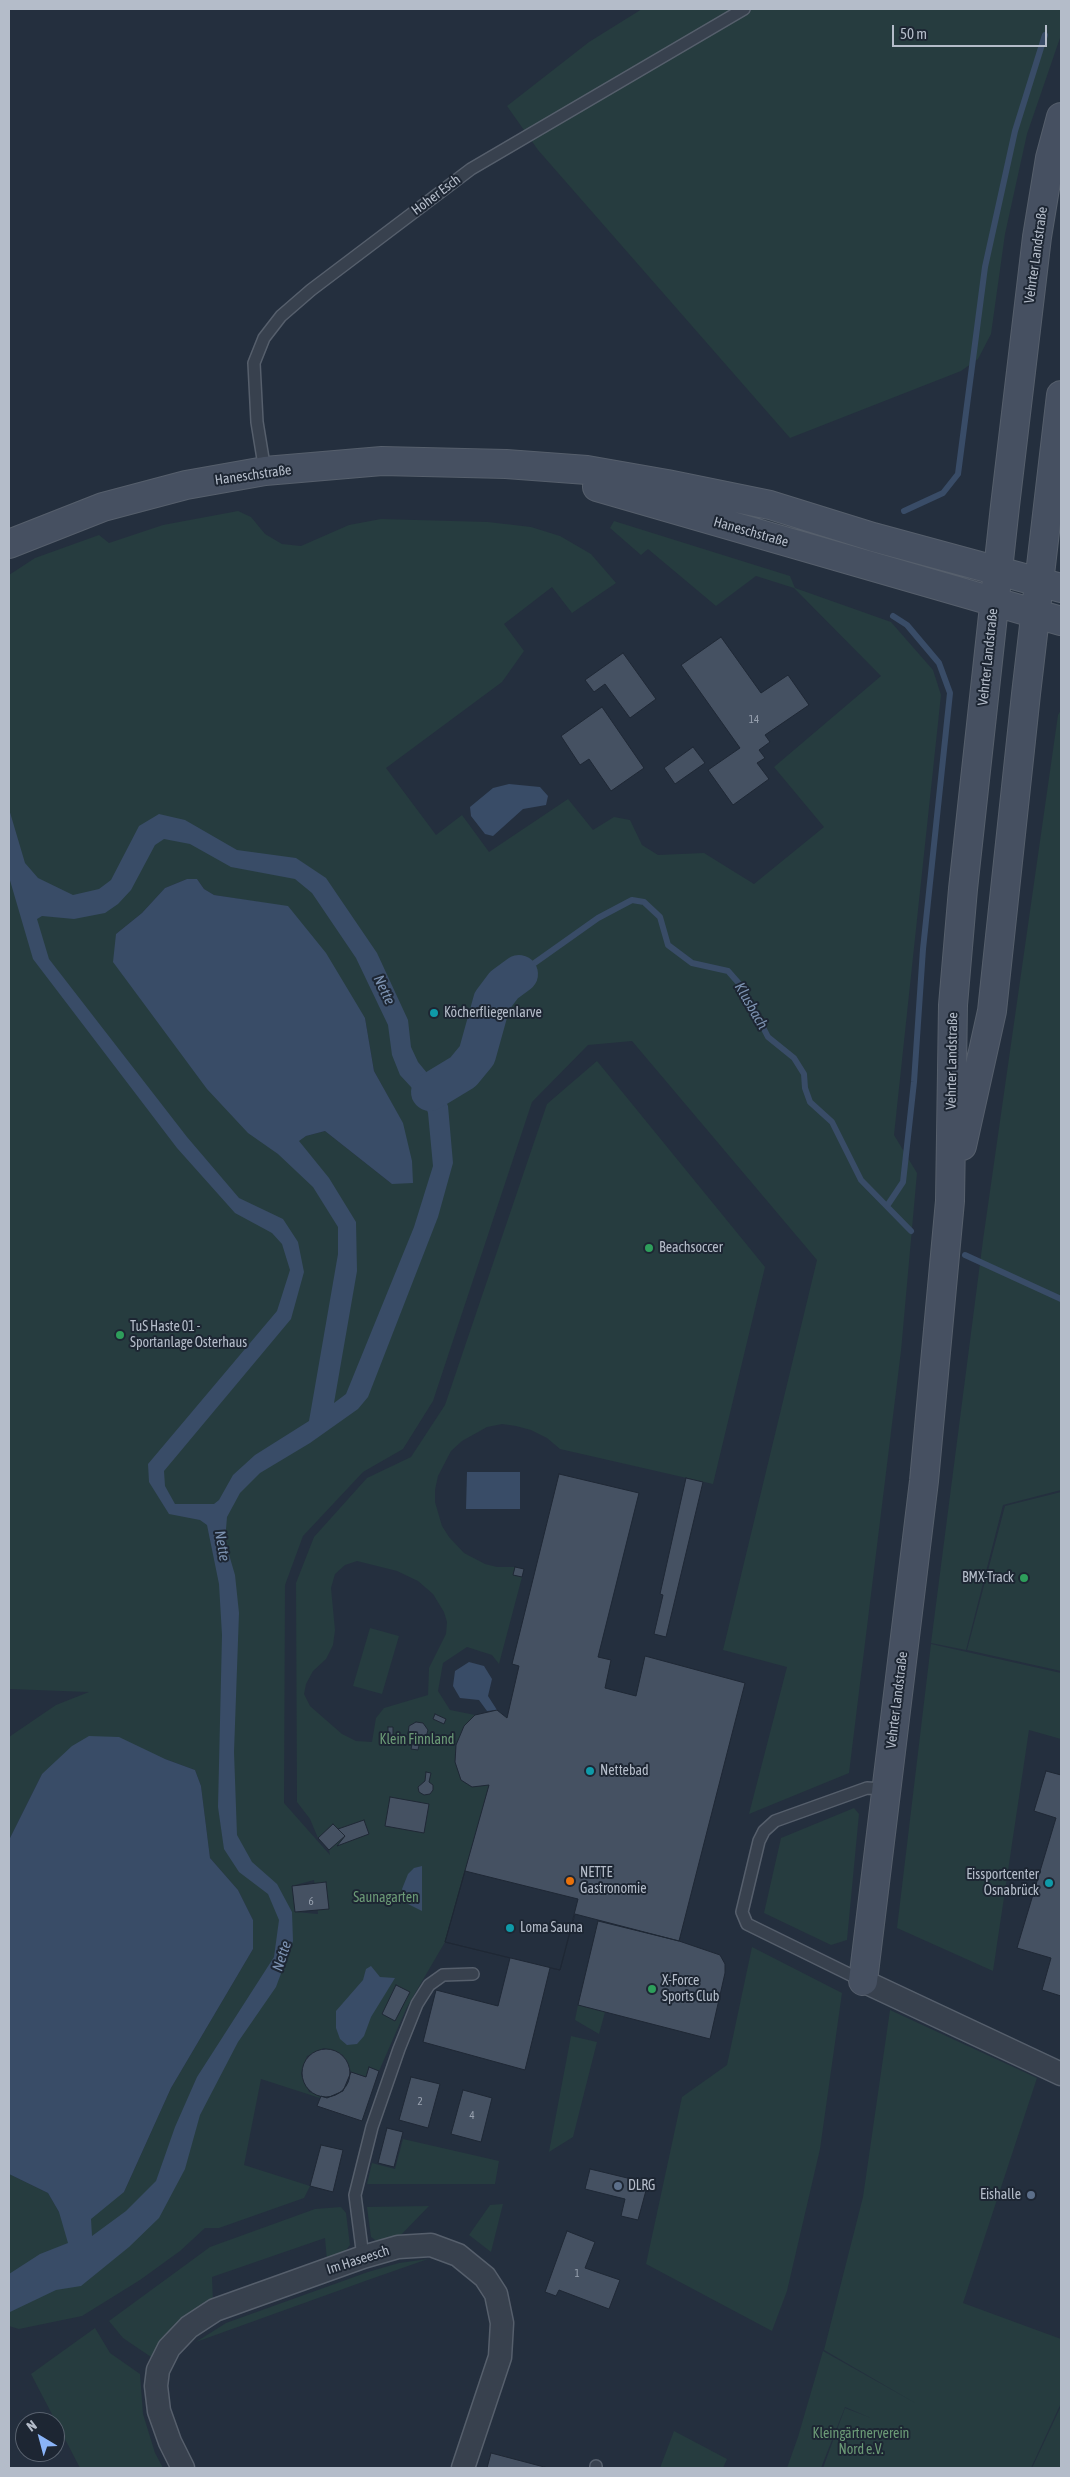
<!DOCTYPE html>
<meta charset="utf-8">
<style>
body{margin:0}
#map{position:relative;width:1070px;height:2477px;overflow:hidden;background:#242f3e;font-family:"Asap Condensed",sans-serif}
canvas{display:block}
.frame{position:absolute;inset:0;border:10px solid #b4bcc9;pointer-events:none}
.north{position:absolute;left:15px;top:2412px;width:50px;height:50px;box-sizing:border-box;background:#1d2633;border:1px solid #59626f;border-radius:50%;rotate:323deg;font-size:14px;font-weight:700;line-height:20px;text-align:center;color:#b4bcc9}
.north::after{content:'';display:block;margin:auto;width:18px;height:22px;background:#8ab4f8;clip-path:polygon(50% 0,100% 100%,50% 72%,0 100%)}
.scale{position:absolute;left:892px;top:25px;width:155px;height:22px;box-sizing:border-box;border:2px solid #b4bcc9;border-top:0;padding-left:6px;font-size:15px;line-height:18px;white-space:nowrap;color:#b4bcc9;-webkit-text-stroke:4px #1d2633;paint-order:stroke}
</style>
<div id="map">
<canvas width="1070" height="2477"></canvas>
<div class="frame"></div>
<div class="north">N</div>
<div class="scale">50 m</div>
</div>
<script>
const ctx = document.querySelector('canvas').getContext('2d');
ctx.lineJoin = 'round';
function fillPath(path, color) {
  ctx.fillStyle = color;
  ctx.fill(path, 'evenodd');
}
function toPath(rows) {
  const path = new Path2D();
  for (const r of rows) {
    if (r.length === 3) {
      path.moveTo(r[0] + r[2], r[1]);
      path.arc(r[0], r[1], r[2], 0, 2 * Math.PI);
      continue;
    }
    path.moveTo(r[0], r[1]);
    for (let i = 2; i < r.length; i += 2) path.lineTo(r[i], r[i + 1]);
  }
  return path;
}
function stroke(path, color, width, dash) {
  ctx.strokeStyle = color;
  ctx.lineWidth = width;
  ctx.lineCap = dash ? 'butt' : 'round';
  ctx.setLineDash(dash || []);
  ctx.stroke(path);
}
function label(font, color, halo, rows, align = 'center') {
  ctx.font = font + ' "Asap Condensed",sans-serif';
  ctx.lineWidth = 4;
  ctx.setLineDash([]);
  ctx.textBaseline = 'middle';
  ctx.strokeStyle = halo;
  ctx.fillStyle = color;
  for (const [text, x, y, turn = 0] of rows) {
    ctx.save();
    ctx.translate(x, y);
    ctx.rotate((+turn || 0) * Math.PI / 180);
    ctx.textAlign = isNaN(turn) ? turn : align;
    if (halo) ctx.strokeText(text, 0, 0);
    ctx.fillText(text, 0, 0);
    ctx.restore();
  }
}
const green = toPath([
 [642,9,1061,9,1061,35,1027,134,1005,234,991,334,978,359,961,371,790,438,538,150,507,106,589,42],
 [238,511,251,517,265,534,282,544,301,546,349,525,381,519,488,522,531,527,560,536,591,554,616,583,572,613,552,587,504,624,524,651,502,682,386,768,436,835,462,815,489,852,568,799,593,830,614,817,630,820,642,845,658,855,704,853,754,884,824,827,774,767,881,676,794,588,756,576,716,606,648,549,641,555,610,528,614,521,790,576,795,588,891,622,933,670,941,695,894,1135,917,1173,901,1351,849,1773,749,1814,787,1667,723,1650,817,1260,632,1041,588,1045,532,1102,433,1401,403,1449,363,1472,303,1536,285,1585,284,1803,330,1855,329,1850,318,1838,310,1819,297,1802,296,1583,314,1537,367,1478,411,1457,445,1405,547,1104,597,1061,765,1267,713,1484,560,1449,547,1438,531,1430,516,1426,502,1424,487,1427,462,1441,451,1451,438,1476,435,1490,435,1502,442,1526,449,1537,464,1553,485,1564,497,1567,515,1567,513,1575,522,1577,499,1664,492,1655,467,1647,443,1663,438,1691,450,1710,475,1715,456,1745,455,1762,461,1780,472,1787,489,1785,445,1942,407,2007,379,2071,369,2067,366,2077,351,2072,343,2055,324,2048,307,2056,301,2074,309,2092,321,2096,320,2098,261,2079,244,2165,310,2186,304,2198,219,2228,205,2228,180,2251,140,2280,82,2316,19,2329,9,2326,9,2174,48,2193,59,2212,124,2192,171,2088,253,1949,253,1920,238,1890,210,1858,201,1786,195,1770,165,1759,42,1774,9,1840,9,1737,56,1705,89,1692,9,1689,9,575,35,558,99,535,109,543,163,525],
 [187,879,197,879,204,889,214,895,288,907,365,1018,374,1071,403,1124,392,1184,325,1131,306,1136,278,1154,116,934,142,913,165,888],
 [357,1561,397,1571,418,1581,433,1594,444,1612,447,1622,446,1634,429,1668,428,1695,384,1708,376,1718,372,1742,356,1741,342,1734,310,1706,304,1694,306,1684,313,1671,326,1659,333,1645,335,1630,331,1588,335,1574,345,1565],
 [314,1880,318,1914,295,1912,292,1886],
 [1061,710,1061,1490,1003,1505,966,1650,931,1643,983,1240,1058,715],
 [1061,1492,1061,1671,967,1650,1005,1506],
 [370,1628,399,1636,382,1694,353,1686],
 [931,1644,1061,1673,1061,1739,1029,1730,993,1971,897,1928],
 [854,1808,859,1814,847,1940,831,1945,764,1913,781,1838],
 [752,1947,842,1993,820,2149,787,2291,772,2331,646,2264,682,2097,727,2065],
 [578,2005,605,2012,599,2034,575,2020],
 [890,2010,1037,2078,963,2303,1061,2339,1061,2403,1031,2468,823,2468,845,2408,871,2418,845,2407,821,2468,787,2468,798,2437,823,2351,917,2404,824,2350,863,2197],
 [571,2036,597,2042,573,2137,549,2152],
 [403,2139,499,2161,495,2184,367,2184,372,2163,395,2169],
 [503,2204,491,2252,469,2235,490,2205],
 [429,2206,398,2238,379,2243,371,2237,367,2207],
 [341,2207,346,2213,350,2245,341,2256,327,2261,325,2238,212,2277,213,2302,154,2359,123,2338,109,2321,210,2247,315,2209],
 [428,2259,368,2280,196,2342,226,2323,368,2272,399,2263],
 [95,2328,110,2353,140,2374,143,2414,155,2453,163,2468,80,2468,31,2374],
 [1061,2406,1061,2468,1032,2468],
 [674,2431,727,2459,723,2468,660,2468]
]);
const water = toPath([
 [509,784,540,787,548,796,546,805,523,809,493,836,485,834,471,816,470,807,493,788],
 [9,809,25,863,38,878,73,895,99,889,111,880,139,826,159,814,185,820,237,850,296,858,326,878,377,953,408,1020,411,1047,418,1062,441,1090,448,1106,453,1163,438,1217,368,1397,358,1409,310,1443,260,1473,240,1493,227,1517,225,1541,235,1575,239,1613,234,1752,237,1835,252,1862,277,1884,292,1912,293,1941,276,1987,238,2042,200,2115,185,2169,159,2218,129,2247,81,2286,56,2290,10,2312,9,2274,40,2254,68,2243,59,2212,48,2193,9,2174,9,1840,42,1774,72,1746,89,1736,119,1737,165,1759,195,1770,201,1786,210,1858,238,1890,253,1920,253,1949,171,2088,124,2192,91,2219,92,2236,126,2211,156,2181,175,2127,197,2077,274,1957,279,1920,268,1894,239,1872,224,1849,218,1807,222,1635,219,1584,207,1525,200,1520,169,1514,149,1482,148,1464,277,1311,290,1270,282,1244,272,1233,235,1213,177,1148,33,959,9,877],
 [164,839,190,844,231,867,295,879,312,893,356,958,388,1025,392,1055,400,1075,423,1100,428,1113,433,1166,414,1227,346,1394,334,1403,357,1271,356,1222,329,1178,299,1141,306,1136,325,1131,392,1184,413,1183,412,1161,403,1123,374,1071,365,1018,326,953,288,906,214,895,204,889,197,879,187,879,165,888,142,913,116,934,113,962,207,1089,248,1133,278,1154,313,1187,338,1227,338,1254,309,1421,255,1455,233,1475,219,1500,214,1504,175,1504,165,1486,164,1471,291,1319,304,1272,298,1242,283,1219,239,1198,187,1137,49,959,37,919,42,916,74,919,105,913,118,904,131,890,155,845],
 [467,1472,520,1472,520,1509,466,1509],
 [469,1662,484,1666,492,1679,488,1696,497,1710,487,1711,479,1700,460,1698,453,1686,455,1671],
 [422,1866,422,1911,408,1904,402,1889,408,1874,414,1868],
 [371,1966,380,1977,395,1978,371,2017,364,2036,357,2044,347,2045,340,2039,336,2028,336,2011,363,1980,366,1969]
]);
const stream = toPath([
 [904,511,943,493,958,474,985,267,1015,131,1045,35],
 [519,974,598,918,632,900,644,902,660,917,668,945,692,963,728,971,743,988,768,1037,794,1058,804,1074,805,1088,810,1102,832,1122,861,1180,911,1231],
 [887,1206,903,1182,914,1082,923,949,950,693,939,663,907,625,893,616],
 [965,1255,1061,1299]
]);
const river = toPath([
 [430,1092,463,1072,477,1055,492,1001,504,985,519,974]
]);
const building = toPath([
 [721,637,761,693,788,675,809,705,765,735,770,742,759,750,765,758,757,763,769,779,733,805,708,770,740,748,681,665,721,637],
 [623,653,656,699,630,718,605,684,594,692,585,680,623,653],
 [602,707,644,768,611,791,589,759,580,765,561,736,602,707],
 [693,747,705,763,675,784,664,768,693,747],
 [559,1474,639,1493,598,1657,611,1660,605,1688,636,1696,645,1656,745,1683,679,1941,575,1914,560,1970,550,1968,525,2070,423,2042,436,1990,498,2006,510,1958,445,1942,489,1785,472,1787,461,1780,455,1762,456,1745,464,1726,475,1715,497,1710,507,1718,519,1666,512,1664,559,1474],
 [686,1478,703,1482,666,1637,654,1634,663,1595,660,1594,686,1478],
 [515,1567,524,1569,522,1577,513,1575,515,1567],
 [435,1714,446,1719,444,1724,433,1719,435,1714],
 [416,1722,423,1723,428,1730,426,1737,420,1741,418,1750,411,1749,413,1740,408,1734,409,1726,416,1722],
 [388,1727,393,1727,393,1742,388,1742,388,1727],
 [1046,1771,1061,1775,1061,1996,1042,1990,1051,1958,1017,1948,1056,1818,1034,1811,1046,1771],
 [426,1772,431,1773,429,1782,433,1785,433,1790,430,1794,424,1795,419,1792,418,1787,425,1781,426,1772],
 [390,1797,429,1804,424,1833,385,1826,390,1797],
 [364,1820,369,1834,337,1846,345,1836,338,1829,364,1820],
 [333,1824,345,1836,329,1850,318,1838,333,1824],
 [465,1871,578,1899,560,1970,445,1942,465,1871],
 [326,1882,329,1909,295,1912,292,1886,326,1882],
 [598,1921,679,1941,720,1955,725,1964,725,1973,710,2039,578,2005,598,1921],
 [396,1985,410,1992,395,2021,382,2014,396,1985],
 [326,2073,24],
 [369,2067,379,2071,362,2121,317,2106,321,2096,327,2098,343,2091,351,2072,366,2077,369,2067],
 [411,2077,440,2084,428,2128,399,2120,411,2077],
 [463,2090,492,2098,481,2142,451,2134,463,2090],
 [387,2128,403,2132,394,2167,378,2163,387,2128],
 [321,2145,343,2150,333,2192,310,2186,321,2145],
 [590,2169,648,2183,638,2220,621,2216,625,2199,585,2189,590,2169],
 [567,2231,595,2242,585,2268,620,2280,609,2309,559,2290,556,2296,545,2292,567,2231],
 [491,2453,548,2468,487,2468,491,2453]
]);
const lane = toPath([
 [265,471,257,422,254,363,264,338,281,316,311,290,471,169,744,9],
 [863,1981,747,1924,742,1912,759,1841,764,1831,775,1821,867,1788,886,1789],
 [363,2257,355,2195,372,2127,399,2049,417,2004,429,1985,443,1975,473,1974],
 [596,2466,596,2468]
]);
const street = toPath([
 [863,1981,1061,2074],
 [183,2468,170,2442,159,2411,156,2386,158,2370,169,2348,189,2327,215,2310,363,2257,398,2247,431,2245,458,2255,485,2277,496,2294,502,2323,500,2357,463,2468]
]);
const secondary = toPath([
 [597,487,1061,621],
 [9,544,103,507,186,485,265,471,382,461,506,464,587,470,667,484,770,505,873,537,1061,588],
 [962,1146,992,1011,1026,694,1061,395],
 [863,1981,924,1481,950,1201,953,1005,963,889,1005,506,1037,237,1050,158,1061,117]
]);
const markers = [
 [434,1013,5,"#0f9aa8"],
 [649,1248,5,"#2e9e5b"],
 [120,1335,5,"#2e9e5b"],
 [1024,1578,5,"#2e9e5b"],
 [590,1771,5,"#0f9aa8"],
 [570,1881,5,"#e8710a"],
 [1049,1883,5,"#0f9aa8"],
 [510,1928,5,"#0f9aa8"],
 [652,1989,5,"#2e9e5b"],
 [618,2186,5,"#5c6f8a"],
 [1031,2195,5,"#5c6f8a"]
];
const numberNames = [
 ["14",754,720],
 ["6",311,1902],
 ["2",420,2102],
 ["4",472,2116],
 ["1",577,2274]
];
const streetNames = [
 ["Hoher Esch",436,195,-37],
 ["Vehrter Landstraße",1036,255,-82],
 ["Haneschstraße",253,475,-8],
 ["Haneschstraße",751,532,16],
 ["Vehrter Landstraße",988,657,-84],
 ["Vehrter Landstraße",952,1061,-89],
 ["Vehrter Landstraße",897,1700,-83],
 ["Im Haseesch",358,2260,-18]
];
const poiNames = [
 ["Köcherfliegenlarve",444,1013],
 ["Beachsoccer",659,1248],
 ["TuS Haste 01 -",130,1327],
 ["Sportanlage Osterhaus",130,1343],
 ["BMX-Track",1014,1578,"right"],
 ["Nettebad",600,1771],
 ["NETTE",580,1873],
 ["Gastronomie",580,1889],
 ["Eissportcenter",1039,1875,"right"],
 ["Osnabrück",1039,1891,"right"],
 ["Loma Sauna",520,1928],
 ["X-Force",662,1981],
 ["Sports Club",662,1997],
 ["DLRG",628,2186],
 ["Eishalle",1021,2195,"right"]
];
const parkNames = [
 ["Klein Finnland",417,1740],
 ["Saunagarten",386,1898],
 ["Kleingärtnerverein",861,2434],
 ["Nord e.V.",861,2450]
];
const waterNames = [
 ["Nette",384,990,65],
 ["Klusbach",751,1006,60],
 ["Nette",222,1546,80],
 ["Nette",282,1956,-72]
];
fillPath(green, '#263c3f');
fillPath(water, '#394c67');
stroke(stream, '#394c67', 6);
stroke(river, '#394c67', 38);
fillPath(building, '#455162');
stroke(building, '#1f2835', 1);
stroke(lane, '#565f6c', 14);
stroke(street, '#565f6c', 25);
stroke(secondary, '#565f6c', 30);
stroke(lane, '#38414e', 11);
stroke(street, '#38414e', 22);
stroke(secondary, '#465061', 28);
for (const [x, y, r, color] of markers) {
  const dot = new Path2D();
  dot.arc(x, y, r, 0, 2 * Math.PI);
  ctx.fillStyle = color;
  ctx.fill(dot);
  stroke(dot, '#1d2633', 2);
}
label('11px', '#98a1af', null, numberNames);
label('14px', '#b4bcc9', '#1d2633', streetNames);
label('14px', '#b4bcc9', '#1d2633', poiNames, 'left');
label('14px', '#6b9a76', '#1d2633', parkNames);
label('italic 15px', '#7c92b1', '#1d2633', waterNames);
</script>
